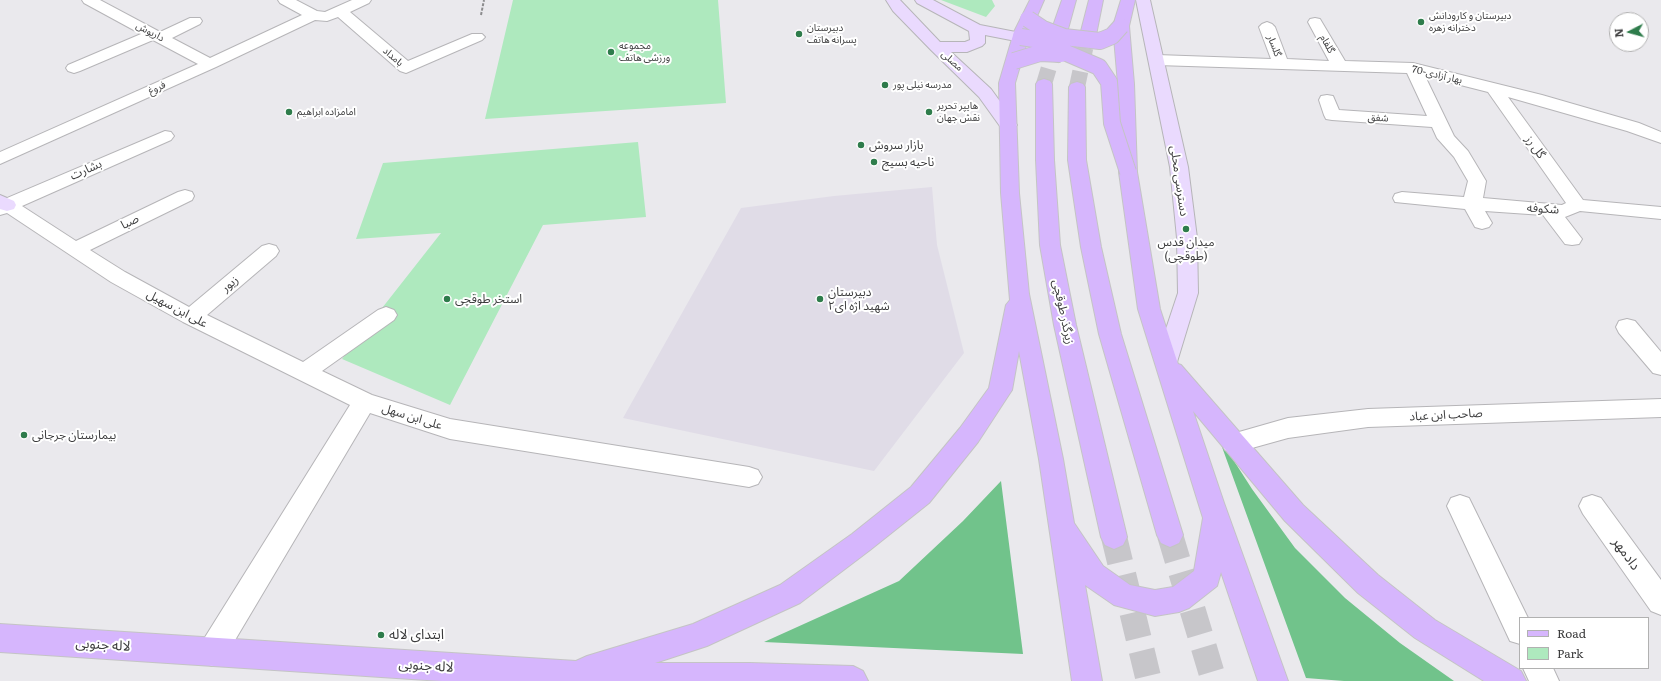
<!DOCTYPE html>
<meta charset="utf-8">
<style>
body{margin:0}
#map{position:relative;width:1661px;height:681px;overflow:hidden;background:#eae9ed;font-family:Literata,serif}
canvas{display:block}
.legend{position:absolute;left:1519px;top:617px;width:130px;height:52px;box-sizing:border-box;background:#fff;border:1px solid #b1b1b1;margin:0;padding:5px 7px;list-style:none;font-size:12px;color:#3c3c3d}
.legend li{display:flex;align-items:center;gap:8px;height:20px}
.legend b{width:20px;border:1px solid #b1b1b1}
.north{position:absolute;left:1609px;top:12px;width:40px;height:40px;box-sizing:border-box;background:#fff;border:1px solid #b1b1b1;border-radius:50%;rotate:264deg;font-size:11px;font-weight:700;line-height:16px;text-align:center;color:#3c3c3d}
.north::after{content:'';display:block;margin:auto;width:14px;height:18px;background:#2e7c4b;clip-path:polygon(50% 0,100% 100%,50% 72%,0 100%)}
</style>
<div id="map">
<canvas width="1661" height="681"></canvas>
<ul class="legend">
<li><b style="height:5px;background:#d6b6fd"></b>Road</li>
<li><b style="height:11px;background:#aee9be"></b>Park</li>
</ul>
<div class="north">N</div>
</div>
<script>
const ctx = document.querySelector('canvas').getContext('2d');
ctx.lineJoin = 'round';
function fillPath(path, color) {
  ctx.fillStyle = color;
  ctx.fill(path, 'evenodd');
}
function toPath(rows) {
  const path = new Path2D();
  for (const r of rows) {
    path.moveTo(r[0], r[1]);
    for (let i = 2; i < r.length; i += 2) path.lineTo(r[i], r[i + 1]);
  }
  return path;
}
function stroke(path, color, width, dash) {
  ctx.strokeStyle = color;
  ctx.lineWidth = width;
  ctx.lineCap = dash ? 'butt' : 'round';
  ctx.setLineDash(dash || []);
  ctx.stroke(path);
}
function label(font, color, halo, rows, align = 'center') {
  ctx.font = font + ' Literata,"Noto Sans Arabic",serif';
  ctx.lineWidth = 4;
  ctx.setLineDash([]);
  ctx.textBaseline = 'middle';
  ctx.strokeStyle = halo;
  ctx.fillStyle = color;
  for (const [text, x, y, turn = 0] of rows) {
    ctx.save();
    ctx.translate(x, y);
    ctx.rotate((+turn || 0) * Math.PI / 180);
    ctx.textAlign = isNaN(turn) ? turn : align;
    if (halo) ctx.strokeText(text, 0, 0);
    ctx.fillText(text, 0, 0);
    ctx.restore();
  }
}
const built = toPath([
 [932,187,937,245,964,353,874,471,623,418,741,208,834,196]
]);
const green = toPath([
 [513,0,718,0,726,103,485,119],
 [941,0,992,0,995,6,986,17],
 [638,142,646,217,543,225,450,405,342,359,441,233,356,239,383,163]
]);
const forest = toPath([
 [1218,436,1252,489,1295,548,1345,598,1400,643,1454,681,1344,681,1306,678],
 [1001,481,1023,654,764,642,899,581,963,521]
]);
const primaryTunnelFar1 = toPath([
 [1044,84,1059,34],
 [1077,87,1088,35]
]);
const primaryTunnel = toPath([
 [1170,535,1214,681],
 [1114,537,1149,681]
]);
const path = toPath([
 [481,15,484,0]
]);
const street = toPath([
 [82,0,100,0,160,32,190,18,200,18,202,21,200,24,172,38,210,58,302,15,280,3,278,0,296,0,317,11,325,12,352,0,371,0,369,3,350,12,408,61,472,34,482,34,485,37,482,40,406,73,400,71,338,17,327,21,315,20,216,67,0,164,0,152,198,64,153,40,80,71,74,73,68,71,66,68,68,65,141,34,84,3,82,0],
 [1315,18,1320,19,1345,61,1413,63,1542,95,1639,123,1661,132,1661,143,1627,131,1508,97,1583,200,1661,207,1661,219,1580,211,1565,217,1582,239,1579,244,1572,245,1565,244,1543,215,1485,211,1492,223,1489,227,1482,229,1475,227,1465,209,1395,202,1393,198,1395,194,1402,192,1464,197,1468,181,1454,157,1437,138,1432,127,1332,120,1326,119,1324,115,1319,100,1321,96,1327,95,1333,96,1339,110,1427,116,1407,73,1157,65,1151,63,1149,60,1151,57,1157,55,1271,59,1259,27,1262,24,1267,22,1272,24,1275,27,1287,59,1329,61,1308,22,1310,19,1315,18],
 [1425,76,1488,92,1566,203,1562,205,1483,198,1486,181,1468,151,1454,136,1425,76],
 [165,131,171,132,174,136,171,140,22,206,76,241,178,192,185,190,192,192,194,196,192,200,90,250,125,272,189,307,262,246,269,244,276,246,279,251,276,256,207,315,303,362,378,310,386,307,394,310,397,315,394,320,322,371,372,395,450,419,749,467,758,470,762,477,758,484,749,487,450,439,370,413,222,662,212,666,202,662,198,652,202,642,350,405,183,322,111,282,7,213,0,215,0,201,165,131],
 [1627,319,1635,321,1661,352,1661,375,1653,373,1619,333,1616,327,1619,321,1627,319],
 [1661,399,1661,417,1368,427,1288,438,1234,453,1225,450,1222,443,1225,436,1288,418,1368,409,1661,399],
 [1460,495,1469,498,1528,618,1520,618,1520,644,1510,641,1447,506,1451,498,1460,495],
 [1592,495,1601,498,1661,580,1661,615,1651,611,1583,514,1579,506,1583,498,1592,495],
 [1523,668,1553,668,1559,681,1529,681,1523,668]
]);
const secondary = toPath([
 [886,0,900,0,940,42,965,42,970,40,969,31,917,3,915,0,933,0,980,25,1026,34,1029,37,1026,40,1021,42,985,35,985,43,982,46,967,52,951,52,991,89,1017,125,1014,129,1008,130,1002,129,979,97,931,50,893,11,886,0],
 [1136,0,1150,0,1188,167,1197,238,1198,293,1177,362,1174,368,1166,370,1158,368,1155,362,1178,293,1177,238,1170,167,1136,0],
 [0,195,14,201,16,205,14,209,7,211,0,209,0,195]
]);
const primary = toPath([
 [1030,0,1044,0,1030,32,1015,83,1019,193,1029,294,1063,459,1074,523,1103,566,1130,585,1155,590,1173,587,1194,571,1203,518,1138,309,1119,172,1118,84,1113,26,1121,0,1135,0,1129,26,1134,84,1137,172,1160,309,1178,364,1181,365,1303,505,1378,575,1435,620,1521,671,1526,681,1484,681,1415,638,1358,593,1285,521,1193,411,1224,503,1288,681,1258,681,1221,572,1217,586,1189,608,1179,612,1155,616,1114,605,1085,585,1102,681,1072,681,1039,459,1019,351,1012,390,1008,396,978,442,929,503,870,550,800,603,707,646,655,663,750,663,853,666,863,671,868,681,442,681,0,652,0,624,576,661,587,656,693,624,780,585,852,534,911,487,960,428,989,388,1006,305,1010,300,1001,193,999,83,1014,32,1030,0],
 [1062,0,1076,0,1068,29,1065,32,1060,34,1055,32,1052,29,1062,0],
 [1089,0,1103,0,1096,35,1093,38,1088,40,1083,38,1080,35,1089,0],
 [1044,79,1050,81,1052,84,1054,160,1060,245,1076,325,1127,537,1123,545,1114,549,1105,545,1101,537,1054,325,1040,245,1036,160,1036,84,1038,81,1044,79],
 [1077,82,1083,84,1085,87,1086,160,1101,247,1121,334,1183,535,1179,543,1170,547,1161,543,1157,535,1099,334,1081,247,1068,160,1069,87,1071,84,1077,82]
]);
const primaryBridge = toPath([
 [1028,19,1043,29,1064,37,1100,41,1112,36,1121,26],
 [1021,37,1034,39,1099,67,1109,82,1112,123,1128,172],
 [1014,61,1040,53,1061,54]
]);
const markers = [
 [1421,22,4,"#2e7c4b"],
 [799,34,4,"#2e7c4b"],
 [611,52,4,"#2e7c4b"],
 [885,85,4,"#2e7c4b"],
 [289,112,4,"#2e7c4b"],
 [929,112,4,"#2e7c4b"],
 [861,145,4,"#2e7c4b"],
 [874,162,4,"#2e7c4b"],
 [1186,229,4,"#2e7c4b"],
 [447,299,4,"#2e7c4b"],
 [820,299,4,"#2e7c4b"],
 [24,435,4,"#2e7c4b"],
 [381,635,4,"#2e7c4b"]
];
const farPoinames = [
 ["دبیرستان و کارودانش",1429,16],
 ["دخترانه زهره",1429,28],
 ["دبیرستان",807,28],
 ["پسرانه هاتف",807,40],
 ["مجموعه",619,46],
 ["ورزشی هاتف",619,58],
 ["مدرسه نیلی پور",893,85],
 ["هایپر تحریر",937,106],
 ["نقش جهان",937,118],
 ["امامزاده ابراهیم",297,112]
];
const farStreetnames = [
 ["داریوش",150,32,28],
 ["گلفام",1327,44,60],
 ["گلسار",1274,46,69],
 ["بامداد",393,57,41],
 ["مصلی",952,61,42],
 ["70-بهار آزادی",1437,75,13],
 ["فروغ",157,88,-24],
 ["شفق",1378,118,4]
];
const poiNames = [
 ["بازار سروش",869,145],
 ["ناحیه بسیج",882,162],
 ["میدان قدس",1186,242,"center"],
 ["(طوقچی)",1186,256,"center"],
 ["دبیرستان",828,292],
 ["شهید اژه ای۲",828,306],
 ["استخر طوقچی",455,299],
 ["بیمارستان جرجانی",32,435]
];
const streetNames = [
 ["گل رز",1535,147,54],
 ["بشارت",86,170,-24],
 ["دسترسی محلی",1179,181,82],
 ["شکوفه",1543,209,4],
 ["صبا",130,222,-26],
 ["زیور",230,284,-40],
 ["علی ابن سهیل",177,309,28],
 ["زیرگذر طوقچی",1063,312,78],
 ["صاحب ابن عباد",1446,415,-3],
 ["علی ابن سهل",412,417,17]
];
const nearStreetnames = [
 ["دادمهر",1626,554,54],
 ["لاله جنوبی",103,645,4],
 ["لاله جنوبی",426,666,4]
];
const nearPoinames = [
 ["ابتدای لاله",389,635]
];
fillPath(built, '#e0dce7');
fillPath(green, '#aee9be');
fillPath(forest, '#71c38b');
stroke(primaryTunnelFar1, '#c7c6ca', 16, [16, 8]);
stroke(primaryTunnel, '#c7c6ca', 26, [26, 13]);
stroke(street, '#b6b5b8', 2);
stroke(secondary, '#b6b5b8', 2);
stroke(primary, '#c4c4c5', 2);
stroke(path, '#8c8c8e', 2, [3, 1.5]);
fillPath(street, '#fff');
fillPath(secondary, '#eadafe');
fillPath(primary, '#d6b6fd');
stroke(primaryBridge, '#c4c4c5', 18, []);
stroke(primaryBridge, '#d6b6fd', 16);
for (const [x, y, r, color] of markers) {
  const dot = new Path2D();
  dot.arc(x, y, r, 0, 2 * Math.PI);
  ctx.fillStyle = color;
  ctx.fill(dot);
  stroke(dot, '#fff', 1.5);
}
label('10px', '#3c3c3d', '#fff', farPoinames, 'left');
label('10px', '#3c3c3d', '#fff', farStreetnames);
label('12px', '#3c3c3d', '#fff', poiNames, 'left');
label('12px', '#3c3c3d', '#fff', streetNames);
label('14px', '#3c3c3d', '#fff', nearStreetnames);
label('14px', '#3c3c3d', '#fff', nearPoinames, 'left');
</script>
